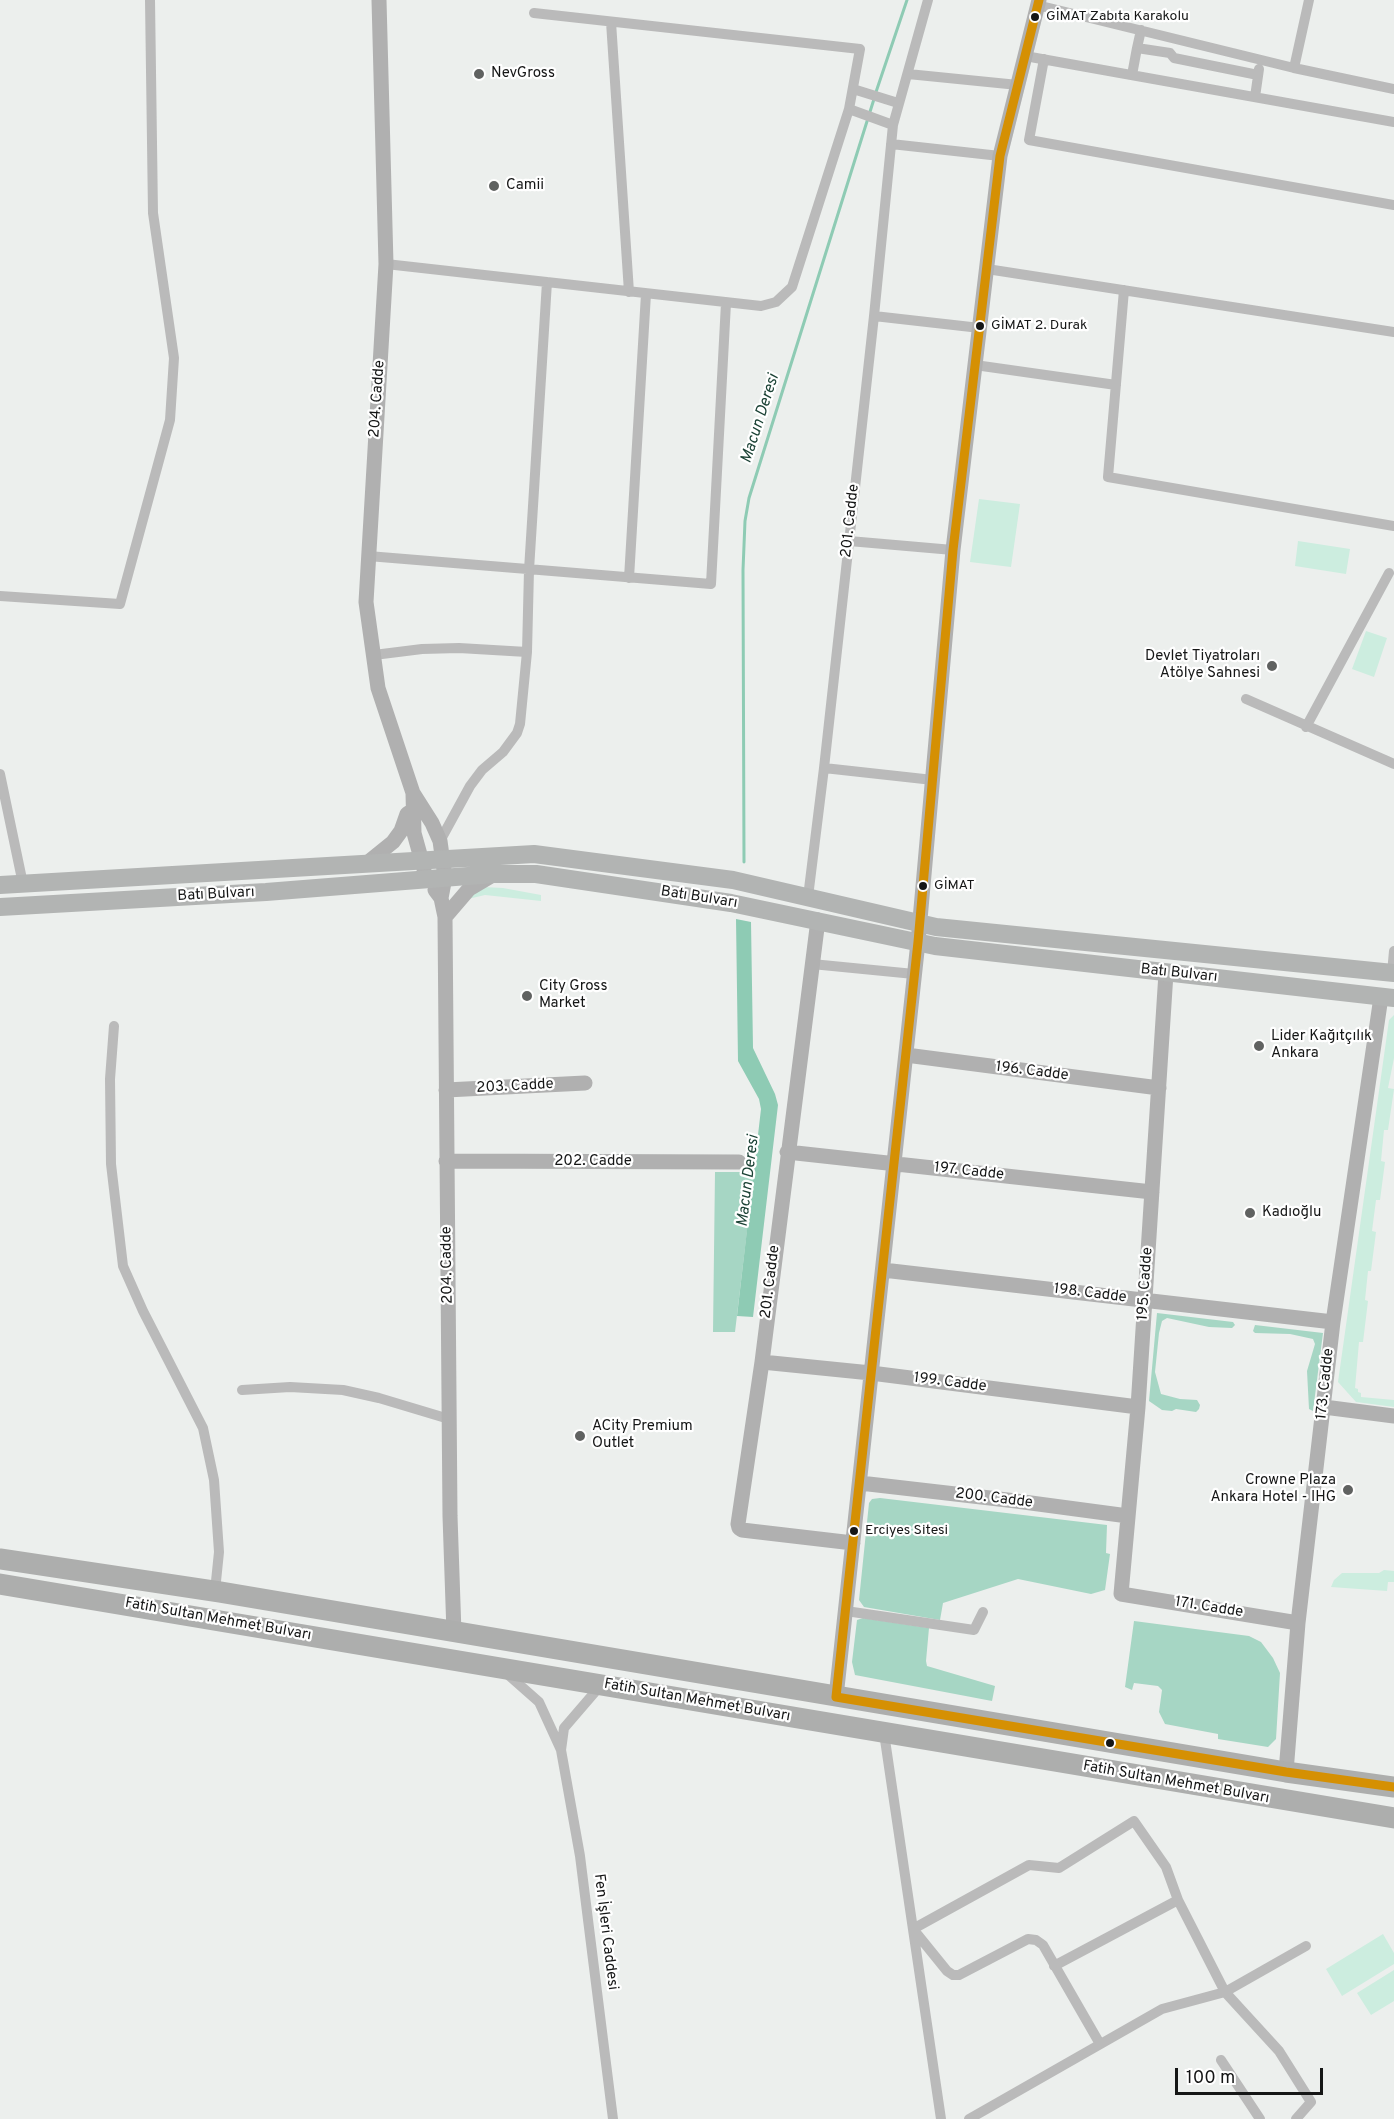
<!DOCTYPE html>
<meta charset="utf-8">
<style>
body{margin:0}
#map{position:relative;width:1394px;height:2119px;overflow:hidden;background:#ecefed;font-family:Overpass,sans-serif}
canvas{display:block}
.scale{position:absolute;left:1175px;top:2068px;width:148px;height:27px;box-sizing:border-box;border:3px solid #151616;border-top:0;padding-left:8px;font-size:18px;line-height:21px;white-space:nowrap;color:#151616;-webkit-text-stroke:4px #fff;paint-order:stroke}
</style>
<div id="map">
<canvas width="1394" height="2119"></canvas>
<div class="scale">100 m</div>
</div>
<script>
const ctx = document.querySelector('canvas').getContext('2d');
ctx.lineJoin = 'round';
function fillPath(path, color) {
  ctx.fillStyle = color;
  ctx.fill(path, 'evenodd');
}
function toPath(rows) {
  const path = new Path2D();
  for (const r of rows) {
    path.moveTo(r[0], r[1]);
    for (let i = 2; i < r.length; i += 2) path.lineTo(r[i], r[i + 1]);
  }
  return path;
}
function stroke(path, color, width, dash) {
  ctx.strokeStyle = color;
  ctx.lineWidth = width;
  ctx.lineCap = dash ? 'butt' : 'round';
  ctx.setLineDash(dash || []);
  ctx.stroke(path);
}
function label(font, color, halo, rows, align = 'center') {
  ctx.font = font + ' Overpass,sans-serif';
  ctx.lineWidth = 4.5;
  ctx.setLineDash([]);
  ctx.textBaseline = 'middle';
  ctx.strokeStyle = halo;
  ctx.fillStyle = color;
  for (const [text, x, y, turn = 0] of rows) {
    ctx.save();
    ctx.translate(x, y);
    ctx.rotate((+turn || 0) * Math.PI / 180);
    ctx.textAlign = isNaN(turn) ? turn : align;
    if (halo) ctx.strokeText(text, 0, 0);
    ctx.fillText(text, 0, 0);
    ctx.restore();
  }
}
const green = toPath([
 [979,499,1020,504,1011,567,970,562],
 [1298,541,1350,549,1346,574,1295,566],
 [1366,631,1387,638,1374,677,1352,669],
 [483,887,503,888,541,895,541,901,485,895,468,899],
 [1394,1015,1394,1058,1388,1088,1394,1089,1388,1130,1384,1130,1381,1161,1385,1162,1380,1200,1376,1200,1372,1231,1376,1232,1371,1271,1368,1271,1365,1300,1368,1301,1363,1342,1359,1342,1355,1388,1358,1389,1358,1392,1361,1393,1361,1397,1394,1400,1394,1407,1356,1402,1338,1382,1389,1020],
 [1384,1570,1394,1571,1394,1582,1388,1582,1387,1591,1331,1587,1334,1580,1342,1573,1379,1573],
 [1383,1934,1394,1953,1394,1964,1342,1996,1326,1969],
 [1394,1970,1394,2001,1371,2015,1357,1993]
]);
const forest = toPath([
 [715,1172,754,1172,735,1332,713,1332],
 [1157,1313,1233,1322,1235,1325,1232,1328,1209,1327,1167,1318,1162,1321,1159,1333,1155,1372,1161,1394,1180,1399,1197,1400,1200,1405,1199,1409,1196,1412,1176,1409,1172,1411,1162,1410,1149,1401],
 [1255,1325,1323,1333,1313,1411,1309,1409,1307,1371,1315,1344,1313,1339,1290,1334,1255,1333,1253,1331],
 [880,1498,1107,1525,1106,1553,1110,1554,1105,1590,1091,1594,1018,1579,943,1603,940,1620,864,1607,859,1600,869,1503,872,1499],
 [863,1618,929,1628,926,1661,927,1666,995,1686,992,1701,855,1675,852,1662,857,1620],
 [1134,1621,1249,1636,1261,1642,1273,1658,1280,1673,1276,1739,1268,1747,1218,1739,1218,1734,1165,1724,1159,1712,1162,1690,1158,1686,1134,1683,1132,1690,1125,1687]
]);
const water = toPath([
 [736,919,751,922,753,1048,775,1094,778,1105,753,1317,737,1316,761,1109,759,1099,738,1061]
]);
const stream = toPath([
 [876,92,907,0],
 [744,862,743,570,745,521,749,498,874,99]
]);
const street = toPath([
 [1037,5,1294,68,1394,89],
 [611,22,629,292],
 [1141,30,1137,48,1170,53,1174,58,1258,75],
 [1025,56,1394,122],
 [1044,59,1029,140,1394,205],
 [1294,68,1309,0],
 [908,74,1018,85],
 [1132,75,1137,48],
 [853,89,898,103],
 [1255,97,1259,69],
 [849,109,893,125],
 [891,144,1000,156],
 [386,264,761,306,776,302,792,287,849,109,860,49,534,13],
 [987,269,1394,332],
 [1124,290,1108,477,1394,526],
 [874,316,980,328],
 [975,365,1116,385],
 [849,541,953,550],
 [368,556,711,584,726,303],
 [629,578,646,294],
 [0,596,120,604,170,420,174,358,153,213,150,0],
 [374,655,422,649,459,648,527,652],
 [1246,699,1394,764],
 [1306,727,1389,573],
 [824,768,933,780],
 [0,774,23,884],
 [440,841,470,786,482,770,503,752,517,733,520,724,527,652,529,570,547,282],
 [808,897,824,768,874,316,893,125,928,0],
 [812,964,914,974],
 [1392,973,1394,951],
 [114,1026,110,1079,111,1164,123,1266,143,1311,203,1428,214,1480,219,1552,215,1591],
 [242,1390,290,1387,343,1390,379,1398,449,1419],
 [846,1611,974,1630,983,1612],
 [505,1672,539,1702,561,1750,580,1856,613,2119],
 [884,1733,941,2119],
 [561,1750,564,1728,601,1685],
 [913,1929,1029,1865,1059,1868,1134,1821,1166,1867,1178,1900,1225,1992,1279,2051,1311,2102,1296,2119],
 [913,1929,947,1971,953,1975,959,1975,1028,1939,1036,1940,1043,1945,1100,2044],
 [1054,1966,1178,1900],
 [1221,2060,1260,2119],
 [969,2119,1162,2009,1225,1992,1306,1946]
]);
const secondary = toPath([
 [379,0,386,264,366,602,378,688,413,793,432,823,440,841,445,877,441,898],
 [413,793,414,833,424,869],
 [367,863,393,842,401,831,407,814,413,810],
 [435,890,441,898,445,917,450,1516,454,1633],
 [445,917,469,889,491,876],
 [818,920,762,1362,738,1524,739,1528,742,1530,853,1543],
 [1166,973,1138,1407,1121,1594,1298,1623],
 [906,1055,1159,1088],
 [446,1090,585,1083],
 [787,1152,1152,1192],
 [446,1161,739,1162],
 [883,1270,1333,1322],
 [762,1362,871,1373,1138,1407],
 [1324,1407,1394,1416],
 [860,1483,1016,1501,1128,1516],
 [836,1697,918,942,953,550,975,365,1000,156,1039,0],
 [1286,1772,1298,1623,1333,1322,1381,997]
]);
const primary = toPath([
 [0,885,534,854,733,880,936,927,1394,973],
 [0,907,266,892,493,874,536,874,731,903,935,946,1394,998]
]);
const highway = toPath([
 [0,1559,220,1592,1286,1772,1394,1787],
 [0,1584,1394,1818]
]);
const bus1 = toPath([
 [1039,0,1000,156,953,550,918,942,836,1697,1286,1772,1394,1787]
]);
const markers = [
 [1035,17,5,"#151616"],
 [479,74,6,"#606261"],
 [494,186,6,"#606261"],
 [980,326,5,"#151616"],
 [1272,666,6,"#606261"],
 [923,886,5,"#151616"],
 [527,996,6,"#606261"],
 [1259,1046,6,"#606261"],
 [1250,1213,6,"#606261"],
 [580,1436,6,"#606261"],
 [1348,1490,6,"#606261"],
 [854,1531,5,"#151616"],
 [1110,1743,5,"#151616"]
];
const busNames = [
 ["GİMAT Zabıta Karakolu",1046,17],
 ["GİMAT 2. Durak",991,326],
 ["GİMAT",934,886],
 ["Erciyes Sitesi",865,1531]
];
const poiNames = [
 ["NevGross",491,74],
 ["Camii",506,186],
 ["Devlet Tiyatroları",1260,657,"right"],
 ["Atölye Sahnesi",1260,674,"right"],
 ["City Gross",539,987],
 ["Market",539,1004],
 ["Lider Kağıtçılık",1271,1037],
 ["Ankara",1271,1054],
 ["Kadıoğlu",1262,1213],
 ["ACity Premium",592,1427],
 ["Outlet",592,1444],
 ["Crowne Plaza",1336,1481,"right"],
 ["Ankara Hotel - IHG",1336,1498,"right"]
];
const streetNames = [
 ["204. Cadde",378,399,-86],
 ["201. Cadde",851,521,-84],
 ["Batı Bulvarı",216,895,-3],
 ["Batı Bulvarı",699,898,9],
 ["Batı Bulvarı",1179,974,6],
 ["196. Cadde",1032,1072,7],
 ["203. Cadde",515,1087,-3],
 ["202. Cadde",593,1162],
 ["197. Cadde",969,1172,6],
 ["204. Cadde",448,1265,-91],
 ["201. Cadde",771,1282,-83],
 ["195. Cadde",1146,1284,-86],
 ["198. Cadde",1090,1294,7],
 ["199. Cadde",950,1383,7],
 ["173. Cadde",1326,1384,-84],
 ["200. Cadde",994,1499,7],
 ["171. Cadde",1209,1608,9],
 ["Fatih Sultan Mehmet Bulvarı",218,1620,10],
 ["Fatih Sultan Mehmet Bulvarı",697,1701,10],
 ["Fatih Sultan Mehmet Bulvarı",1176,1783,10],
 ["Fen İşleri Caddesi",605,1932,83]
];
const waterNames = [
 ["Macun Deresi",761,419,-72],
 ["Macun Deresi",749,1181,-83]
];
fillPath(green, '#cceddf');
fillPath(forest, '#a6d6c4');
fillPath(water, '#8ecbb4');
stroke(stream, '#8ecbb4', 3);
stroke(street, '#bababa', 10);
stroke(secondary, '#b0b0b0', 15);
stroke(primary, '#b2b4b3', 18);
stroke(highway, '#adaead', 21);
stroke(bus1, '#d59003', 9);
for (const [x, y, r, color] of markers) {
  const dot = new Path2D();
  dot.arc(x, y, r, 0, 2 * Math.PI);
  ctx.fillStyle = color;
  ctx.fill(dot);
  stroke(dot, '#fff', 2);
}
label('14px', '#151616', '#fff', busNames, 'left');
label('15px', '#151616', '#fff', poiNames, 'left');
label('15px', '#151616', '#fff', streetNames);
label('italic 16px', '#1b4235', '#fff', waterNames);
</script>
